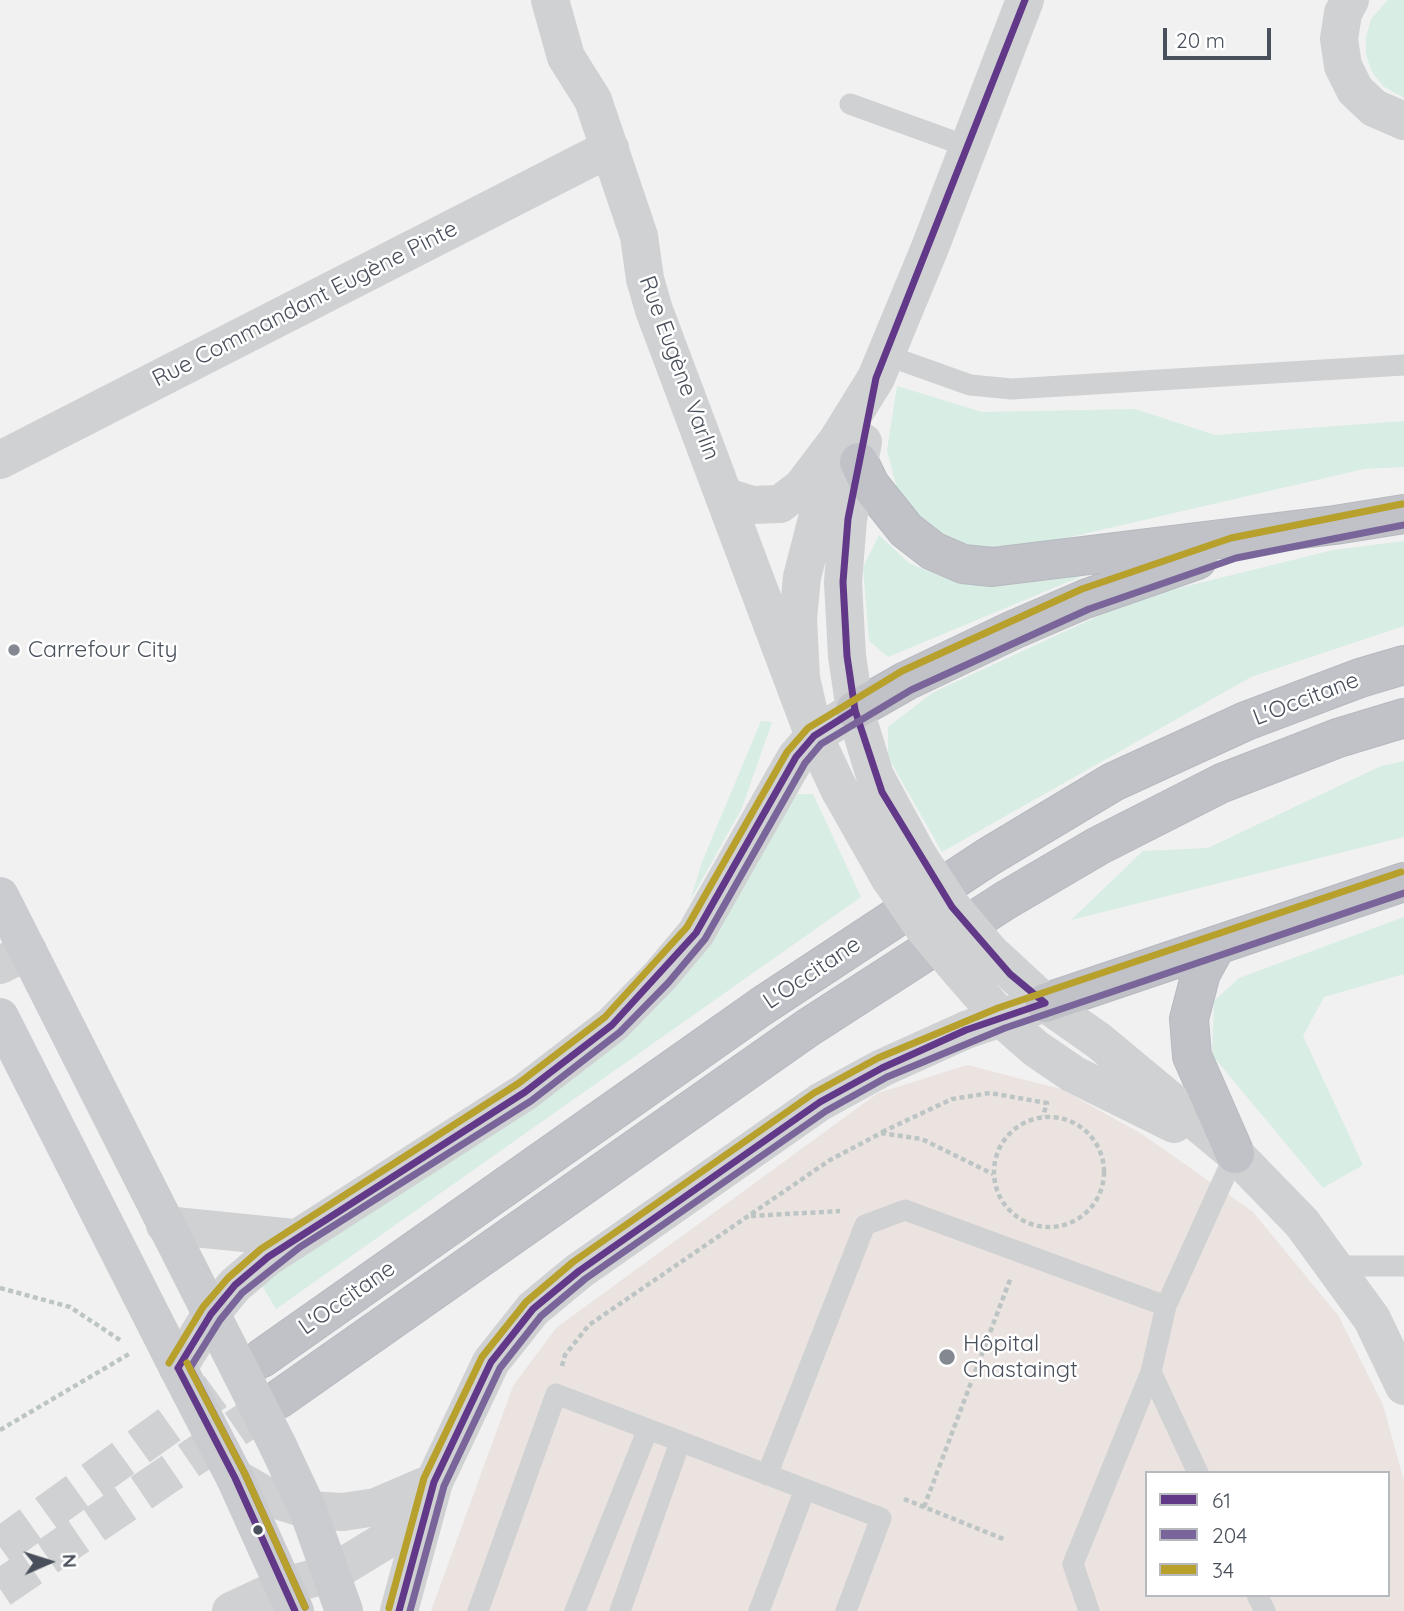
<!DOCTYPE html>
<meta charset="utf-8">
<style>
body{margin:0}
#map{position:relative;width:1404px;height:1611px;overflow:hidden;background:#f1f1f1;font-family:Quicksand,sans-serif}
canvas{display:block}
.legend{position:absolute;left:1145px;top:1471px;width:245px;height:126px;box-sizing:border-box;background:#fff;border:2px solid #b6b9bd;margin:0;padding:9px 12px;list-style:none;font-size:21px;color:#49505b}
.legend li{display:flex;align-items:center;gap:14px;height:35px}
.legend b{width:35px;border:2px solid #b6b9bd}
.north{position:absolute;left:14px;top:1527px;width:70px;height:70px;-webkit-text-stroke:5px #fff;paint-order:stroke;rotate:87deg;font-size:19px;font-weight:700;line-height:28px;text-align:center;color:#49505b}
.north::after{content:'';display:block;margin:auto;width:24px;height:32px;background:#49505b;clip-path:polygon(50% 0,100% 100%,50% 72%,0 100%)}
.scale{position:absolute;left:1163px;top:28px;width:108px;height:32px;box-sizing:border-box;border:4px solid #49505b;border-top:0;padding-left:9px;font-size:21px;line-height:24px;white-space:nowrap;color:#49505b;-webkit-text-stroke:5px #fff;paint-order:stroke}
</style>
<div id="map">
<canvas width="1404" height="1611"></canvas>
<ul class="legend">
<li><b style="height:9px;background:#623888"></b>61</li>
<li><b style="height:9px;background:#7a659a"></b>204</li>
<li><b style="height:9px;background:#b7a02c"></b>34</li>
</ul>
<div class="north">N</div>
<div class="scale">20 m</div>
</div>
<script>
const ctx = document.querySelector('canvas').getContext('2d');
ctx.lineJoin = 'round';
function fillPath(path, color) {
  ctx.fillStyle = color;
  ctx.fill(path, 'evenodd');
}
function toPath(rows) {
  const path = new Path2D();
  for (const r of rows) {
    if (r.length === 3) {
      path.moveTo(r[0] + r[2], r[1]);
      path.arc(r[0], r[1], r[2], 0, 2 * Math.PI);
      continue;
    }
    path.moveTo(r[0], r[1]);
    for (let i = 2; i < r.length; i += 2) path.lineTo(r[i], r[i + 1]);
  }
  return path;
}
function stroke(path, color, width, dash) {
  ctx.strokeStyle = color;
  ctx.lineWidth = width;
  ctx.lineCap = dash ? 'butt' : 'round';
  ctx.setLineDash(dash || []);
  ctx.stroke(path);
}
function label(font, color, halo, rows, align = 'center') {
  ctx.font = font + ' Quicksand,sans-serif';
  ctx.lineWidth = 5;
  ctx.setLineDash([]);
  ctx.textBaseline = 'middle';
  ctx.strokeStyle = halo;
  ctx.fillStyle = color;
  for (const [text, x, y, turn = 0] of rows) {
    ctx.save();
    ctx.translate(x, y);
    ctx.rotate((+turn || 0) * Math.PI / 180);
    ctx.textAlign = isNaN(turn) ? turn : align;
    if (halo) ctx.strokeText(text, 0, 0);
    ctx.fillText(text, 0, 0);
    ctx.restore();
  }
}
const medical = toPath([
 [967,1065,1061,1089,1142,1134,1253,1212,1338,1315,1383,1405,1404,1481,1404,1611,431,1611,513,1386,556,1328,878,1093],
 [1147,1473,1388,1473,1388,1595,1147,1595]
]);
const green = toPath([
 [1388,0,1404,0,1404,98,1383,86,1372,72,1366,55,1366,37,1371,19],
 [897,386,982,412,1135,409,1215,435,1404,421,1404,467,1364,469,997,554,936,546,903,513,887,450],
 [879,535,909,563,945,578,991,585,1118,561,888,657,869,641,863,567],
 [1404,541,1404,626,1251,677,942,852,888,757,888,727,932,693,1135,599,1333,550],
 [761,721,772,722,742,808,690,901,702,862],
 [1404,761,1404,837,1071,920,1143,851,1208,848,1381,766],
 [797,794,813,794,861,897,276,1309,261,1284,686,973],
 [1404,917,1404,974,1324,997,1303,1036,1363,1165,1323,1188,1212,1055,1214,1001,1239,978]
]);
const motorwayTunnel = toPath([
 [0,1547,262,1358],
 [0,1589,279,1399]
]);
const path = toPath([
 [1049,1172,55],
 [882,1132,952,1099,990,1093,1047,1103,1043,1116],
 [751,1216,840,1211],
 [0,1288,70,1307,120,1340],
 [562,1366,565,1355,589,1325,830,1160,881,1133,922,1139,993,1174],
 [0,1430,129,1354],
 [904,1499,1006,1540],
 [924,1507,1011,1277]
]);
const service = toPath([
 [850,104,969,147],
 [886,355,970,385,1012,389,1404,365],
 [1333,1266,1404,1266],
 [1151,1372,1198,1473],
 [767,1475,865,1225,905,1210,1166,1306],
 [1257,1595,1265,1611],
 [478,1611,556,1394,881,1518,846,1611],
 [575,1611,648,1429],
 [620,1611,680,1442],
 [759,1611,805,1489],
 [1089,1611,1073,1564,1151,1372,1166,1306,1235,1154]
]);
const minor = toPath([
 [1350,0,1343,13,1339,39,1343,66,1355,90,1374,108,1404,121],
 [0,965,28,951],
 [231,1611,285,1586,332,1573]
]);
const tertiary = toPath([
 [550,0,566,57,593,100,639,236,645,279,654,310,814,736],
 [863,442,848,519,843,582,847,656,855,710,875,776,919,857],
 [833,457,802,577,798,618,801,678,814,736,839,789,889,877],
 [0,460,610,148],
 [726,497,752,505,780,504,802,487,837,441,876,378,929,250,1025,0],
 [990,952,1045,1003,1099,1041,1235,1154,1302,1223,1372,1319,1404,1386],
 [960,971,1001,1018,1035,1048,1073,1074,1174,1124],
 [165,1225,294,1238],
 [178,1368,211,1314,235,1285,268,1257,525,1092,612,1025,660,976,696,933,796,757,814,736,855,710],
 [235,1478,270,1498,308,1510,343,1512,376,1507,434,1482],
 [332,1573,424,1517],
 [399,1611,434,1482,491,1362,533,1309,579,1271,820,1102,882,1068,966,1030,1045,1003]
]);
const primary = toPath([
 [0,896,224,1339],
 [0,1017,178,1368],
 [278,1446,308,1510,344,1611],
 [235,1478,295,1611]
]);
const motorway = toPath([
 [859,462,870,485,906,530,933,551,963,564,992,567,1335,525,1404,514],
 [855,710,906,681,1013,630,1085,599,1197,560],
 [1216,946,1201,973,1189,1019,1192,1056,1235,1154],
 [1045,1003,1404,882],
 [262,1358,762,1006,988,857,1113,782,1246,721,1360,678,1404,665],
 [279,1399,809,1027,1006,900,1098,846,1222,783,1338,738,1404,718]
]);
const tertiaryBridge = toPath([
 [919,857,952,907,990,952],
 [889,877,923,927,960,971]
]);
const primaryBridge = toPath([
 [224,1339,278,1446],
 [178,1368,235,1478]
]);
const bus1 = toPath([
 [1025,0,876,378,848,519,843,582,847,656,855,710,882,792,952,907,1010,974,1045,1003],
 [178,1368,211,1314,235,1285,268,1257,525,1092,612,1025,696,933,796,757,814,736,855,710],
 [178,1368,235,1478,295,1611],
 [399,1611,434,1482,491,1362,533,1309,579,1271,820,1102,882,1068,966,1030,1045,1003]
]);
const bus2 = toPath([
 [305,1607,245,1474,190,1368,220,1320,242,1293,300,1247,531,1101,620,1032,668,983,705,939,805,763,821,744,911,690,1089,609,1236,558,1404,525],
 [410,1611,444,1486,500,1368,541,1316,585,1279,826,1111,887,1077,1005,1028,1404,893]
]);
const bus3 = toPath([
 [169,1363,203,1307,228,1278,261,1249,519,1083,605,1017,687,927,787,752,808,728,902,671,1082,589,1231,538,1402,504],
 [187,1363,245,1474,305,1607],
 [389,1608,424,1478,482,1357,526,1302,573,1262,814,1093,878,1058,998,1008,1401,872]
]);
const markers = [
 [14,650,7,"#848890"],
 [947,1357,9,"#848890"],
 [258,1530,6,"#49505b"]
];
const streetNames = [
 ["Rue Commandant Eugène Pinte",305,304,-27],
 ["Rue Eugène Varlin",679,368,70],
 ["L'Occitane",1306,699,-21],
 ["L'Occitane",812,973,-34],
 ["L'Occitane",347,1298,-35]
];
const poiNames = [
 ["Carrefour City",28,650],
 ["Hôpital",963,1344],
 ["Chastaingt",963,1370]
];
fillPath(medical, '#ebe3e0');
fillPath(green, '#d8ede4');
stroke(motorwayTunnel, '#cfd1d3', 38, [38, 19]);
stroke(motorway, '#b6b9bf', 40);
stroke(path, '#bcc5c4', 4.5, [5, 3.5]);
stroke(service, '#d0d1d3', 21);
stroke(minor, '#d0d1d3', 38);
stroke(tertiary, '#d0d1d3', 38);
stroke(primary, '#caccd0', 38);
stroke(motorway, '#c0c2c7', 38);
stroke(tertiaryBridge, '#d0d1d3', 38);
stroke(primaryBridge, '#caccd0', 38);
stroke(bus1, '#623888', 7);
stroke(bus2, '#7a659a', 7);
stroke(bus3, '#b7a02c', 7);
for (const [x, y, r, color] of markers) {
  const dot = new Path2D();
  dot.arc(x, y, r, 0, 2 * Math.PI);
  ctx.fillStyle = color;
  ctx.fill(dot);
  stroke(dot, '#fff', 2.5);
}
label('23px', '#49505b', '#fff', streetNames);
label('23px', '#49505b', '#fff', poiNames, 'left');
</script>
